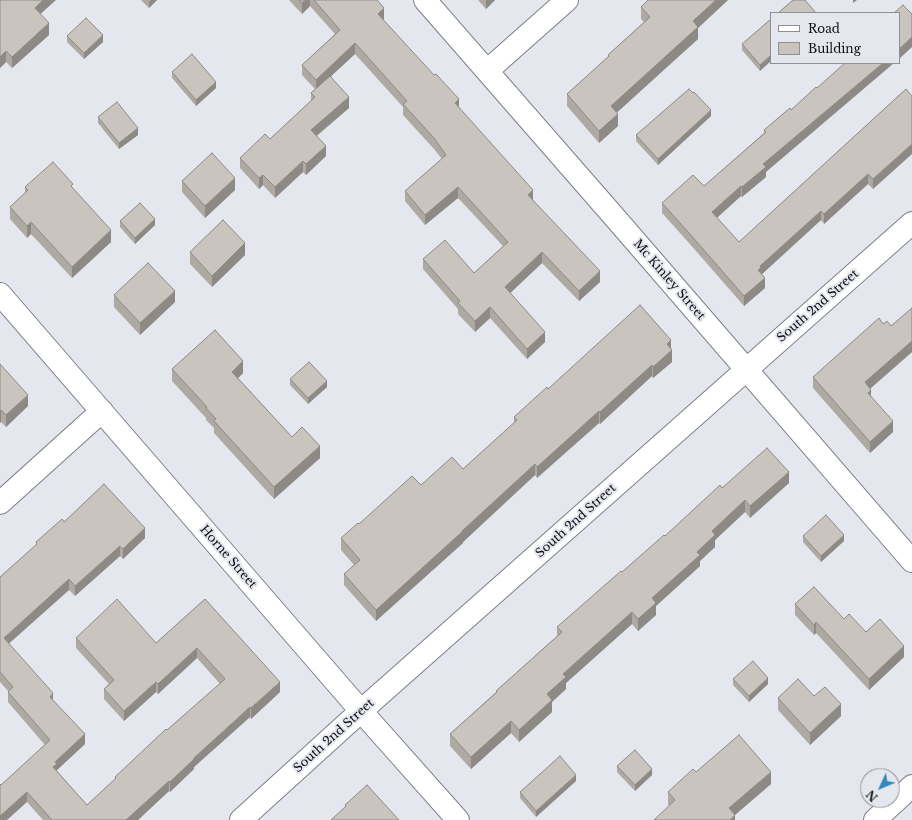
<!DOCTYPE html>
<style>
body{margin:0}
#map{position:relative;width:912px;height:820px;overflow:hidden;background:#e5e7ef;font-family:"Libre Baskerville",serif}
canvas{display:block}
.legend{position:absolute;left:770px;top:12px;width:130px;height:52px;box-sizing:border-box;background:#e5e7ef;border:1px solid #8f9096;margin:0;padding:5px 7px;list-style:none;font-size:12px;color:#0d0e11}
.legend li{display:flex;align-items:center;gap:8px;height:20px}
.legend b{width:20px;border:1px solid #8f9096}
.north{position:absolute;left:860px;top:768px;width:40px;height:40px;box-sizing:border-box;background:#e5e7ef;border:1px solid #8f9096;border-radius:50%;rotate:226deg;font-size:11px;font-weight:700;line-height:16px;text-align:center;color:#0d0e11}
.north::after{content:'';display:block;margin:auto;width:14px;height:18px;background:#3288b8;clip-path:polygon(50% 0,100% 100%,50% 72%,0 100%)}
</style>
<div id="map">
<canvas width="912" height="820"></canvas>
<ul class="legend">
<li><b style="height:5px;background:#fff"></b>Road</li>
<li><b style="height:11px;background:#cac4be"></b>Building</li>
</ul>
<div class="north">N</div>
</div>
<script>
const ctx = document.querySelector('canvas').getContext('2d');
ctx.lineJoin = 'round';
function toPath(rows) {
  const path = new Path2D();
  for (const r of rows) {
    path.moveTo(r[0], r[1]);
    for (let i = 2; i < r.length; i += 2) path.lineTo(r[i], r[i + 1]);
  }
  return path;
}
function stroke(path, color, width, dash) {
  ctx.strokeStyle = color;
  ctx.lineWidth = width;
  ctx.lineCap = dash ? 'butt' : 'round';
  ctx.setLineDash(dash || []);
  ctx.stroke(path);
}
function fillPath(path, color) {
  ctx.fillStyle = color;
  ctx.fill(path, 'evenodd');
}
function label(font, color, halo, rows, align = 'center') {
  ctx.font = font + ' "Libre Baskerville",serif';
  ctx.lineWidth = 4;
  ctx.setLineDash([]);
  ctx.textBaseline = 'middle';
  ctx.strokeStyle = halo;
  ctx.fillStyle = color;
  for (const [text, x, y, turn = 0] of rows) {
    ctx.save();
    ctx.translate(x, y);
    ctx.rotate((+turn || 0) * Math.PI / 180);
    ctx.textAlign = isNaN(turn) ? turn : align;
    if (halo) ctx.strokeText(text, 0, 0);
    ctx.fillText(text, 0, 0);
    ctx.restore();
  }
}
const minor = toPath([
 [425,0,617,220,912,561],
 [487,71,567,0],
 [0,294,361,711,458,820],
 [0,503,102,411],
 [241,820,361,711,912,223],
 [875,820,912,786]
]);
const wall = toPath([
 [0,0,40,14,49,35,12,68,6,62,0,68],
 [141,0,157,0,149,8],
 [289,0,377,0,384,19,383,20,459,107,533,201,600,282,579,301,542,263,510,293,545,342,527,359,490,318,475,332,458,314,458,309,423,269,423,259,474,273,503,246,458,198,425,225,405,201,405,191,442,159,434,149,403,115,403,107,355,54,331,76,349,108,317,136,326,156,306,175,303,172,275,198,263,185,259,189,240,168,240,158,270,139,311,101,311,93,315,89,302,75,302,65,335,34,310,6,302,14],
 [478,0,495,0,486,9],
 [648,0,728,0,698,28,698,39,616,112,618,126,599,143,567,106,567,94,608,57,608,55,644,22,641,19,641,7],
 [771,19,760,71,742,50,742,44],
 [67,36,103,42,84,59,67,42],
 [172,72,216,88,196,106,172,78],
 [906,89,873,189,868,184,824,224,821,220,762,274,765,288,744,306,689,243,662,213,662,203,704,186,764,133,764,130,790,108,766,172,766,177,742,197,741,196,717,218,739,242],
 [711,116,658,165,636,141,636,135],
 [98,117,138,135,119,149,98,123],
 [182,181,235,190,205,218,182,192],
 [25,187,73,189,111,242,72,278,31,234,27,238,10,219,10,207,25,193],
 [120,221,155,225,135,244,120,227],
 [190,252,245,255,212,287,190,264],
 [114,295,175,302,140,335,114,307],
 [912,308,912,352,870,389,871,396,893,432,870,453,813,388,813,377,883,324,891,326],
 [671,349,672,362,653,378,652,376,600,424,599,423,537,478,535,475,463,542,463,543,376,621,344,585,344,574,354,565,341,550,341,538,359,524,421,485,463,469,514,423,514,417,548,389],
 [0,364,28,406,6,427,1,422,0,423],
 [172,369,243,373,238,378,292,437,320,458,274,499,214,433,214,428,206,420,206,418,172,381],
 [290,379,327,387,308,404,290,385],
 [789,483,750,518,745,512,715,540,715,547,700,561,700,566,656,606,656,615,638,631,632,624,566,683,566,689,552,702,552,712,519,742,511,733,471,769,450,746,450,734,496,692,496,691,557,636,557,627,665,536,722,488],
 [64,522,145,538,123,559,120,556,75,596,69,590,9,643,53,701,85,744,57,770,57,771,87,805,115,779,115,777,220,684,197,658,158,694,156,692,124,721,104,699,104,689,109,684,76,648,76,638,156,643,205,599,280,692,251,719,250,717,194,767,194,769,170,792,169,791,138,820,43,820,27,802,1,785,45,745,8,702,8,691,0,682,0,577,36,545,36,542],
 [803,536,844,541,821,562,803,542],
 [795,604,844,619,904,657,869,690,816,633,814,635,795,615],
 [733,679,768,684,749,702,733,685],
 [814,696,841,716,810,745,778,710,778,698],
 [617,766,652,775,635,791,617,772],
 [696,772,771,784,735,815,735,820,669,806,668,804,668,792],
 [576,781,536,817,520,798,520,792]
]);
const shadedWall = toPath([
 [43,0,56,0,35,19,35,8],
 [151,0,157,0,149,8,149,2],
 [306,0,310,0,310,6,302,14,302,3],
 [486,0,495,0,486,9],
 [716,0,728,0,698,28,698,39,611,118,611,106,693,21],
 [853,0,857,0,853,3],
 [384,8,384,19,378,24,378,14],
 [49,23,49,35,12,68,12,57],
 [103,35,103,42,84,59,84,53],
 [912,37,912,47,899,59,899,49],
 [355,43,355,54,316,90,316,80],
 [6,51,6,62,0,68,0,57],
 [771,55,771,61,760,71,760,65],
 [883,63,894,63,766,172,766,177,742,197,742,187,763,164],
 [216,82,216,88,196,106,196,100],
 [349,97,349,108,311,140,311,130],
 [459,99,459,110,455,103],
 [711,110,711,116,658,165,658,159],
 [618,114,618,126,599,143,599,131],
 [138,128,138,135,119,149,119,143],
 [912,144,912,154,873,189,873,179],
 [326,146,326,156,306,175,306,164],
 [303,161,303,172,275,198,275,187],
 [868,174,868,184,824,224,824,214],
 [263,175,263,185,259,189,259,178],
 [235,178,235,190,205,218,205,206],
 [741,186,741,196,712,222,712,212],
 [458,187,458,198,425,225,425,215],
 [533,190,533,201,528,195],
 [821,211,821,220,761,275,758,270,760,266],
 [155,219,155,225,135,244,135,238],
 [31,222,31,234,27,238,27,226],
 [111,230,111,242,72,278,72,267],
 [245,243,245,255,212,287,212,276],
 [542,252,542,263,505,298,505,287],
 [600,271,600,282,579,301,579,291],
 [765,278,765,288,744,306,744,296],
 [175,291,175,302,140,335,140,323],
 [490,307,490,318,475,332,475,321],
 [545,332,545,342,527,359,527,349],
 [671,340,671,351,672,350,672,362,653,378,653,367,667,344],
 [912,341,912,352,865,393,865,382],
 [243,361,243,373,232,384,232,372],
 [652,365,652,376,600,424,600,412],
 [327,381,327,387,308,404,308,398],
 [871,390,871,401,868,393],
 [28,395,28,406,6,427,6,415],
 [1,410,1,422,0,423,0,411],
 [599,411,599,423,537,478,537,467],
 [893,421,893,432,870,453,870,442],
 [320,446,320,458,274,499,274,487],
 [535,464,535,475,463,542,463,543,376,621,376,610],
 [789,472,789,483,750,518,750,506],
 [745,500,745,512,715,540,715,547,700,561,700,566,656,606,656,615,638,631,638,619,652,598,712,531],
 [145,528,145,538,123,559,123,549],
 [844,535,844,541,821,562,821,556],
 [120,546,120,556,75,596,75,586],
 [69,579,69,590,4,648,4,638],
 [632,612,632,624,566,683,566,689,552,702,552,712,519,742,519,730,563,674],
 [816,622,816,633,814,635,814,625],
 [904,646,904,657,869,690,869,679],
 [197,648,197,658,158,694,158,684],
 [768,678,768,684,749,702,749,696],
 [156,682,156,692,124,721,124,711],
 [280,682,280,692,251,719,251,708],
 [53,693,53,704,50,697],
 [841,704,841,716,810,745,810,733],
 [250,707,250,717,194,767,194,769,170,792,170,782,194,758],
 [511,721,511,733,471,769,471,757],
 [85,734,85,744,57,770,57,774,53,767,55,762],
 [652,769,652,775,635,791,635,785],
 [771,772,771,784,729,820,729,808],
 [576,775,576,781,536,817,536,811],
 [169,781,169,791,138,820,126,820],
 [27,792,27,802,7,820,0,820,0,816],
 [735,815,735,820,730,820]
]);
const building = toPath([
 [0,0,43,0,35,8,49,23,12,57,6,51,0,57,0,0],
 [299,0,306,0,302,3,299,0],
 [314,0,377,0,384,8,378,14,434,75,436,74,459,99,455,103,533,190,528,195,600,271,579,291,542,252,505,287,545,332,527,349,490,307,475,321,458,303,460,301,423,259,445,240,474,273,508,242,458,187,425,215,405,191,446,155,434,138,403,104,407,101,355,43,316,80,302,65,340,30,314,0],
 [648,0,716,0,693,21,698,27,611,106,618,114,599,131,567,94,609,56,608,55,650,17,641,7,648,0],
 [793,0,805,0,816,13,778,13,793,0],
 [903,5,912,14,912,37,899,49,899,13,894,13,903,5],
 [86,18,103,35,84,53,67,36,86,18],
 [771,19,771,55,760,65,742,44,771,19],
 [192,54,216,82,196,100,172,72,192,54],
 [845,63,883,63,763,164,766,167,742,187,741,186,712,212,739,242,906,89,912,96,912,144,873,179,868,174,824,214,821,211,760,266,761,268,758,270,765,278,744,296,689,233,662,203,693,175,704,186,766,132,764,130,790,108,791,110,816,87,817,88,845,63],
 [330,76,349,97,311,130,326,146,306,164,303,161,275,187,263,175,259,178,240,158,265,134,270,139,315,97,311,93,330,76],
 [689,89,693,93,694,92,711,110,658,159,636,135,689,89],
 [117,102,138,128,119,143,98,117,117,102],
 [212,153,235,178,205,206,182,181,212,153],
 [53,162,73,184,71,186,111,230,72,267,31,222,27,226,10,207,28,190,25,187,53,162],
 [140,203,155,219,135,238,120,221,140,203],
 [223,220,245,243,212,276,190,252,223,220],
 [148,263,175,291,140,323,114,295,148,263],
 [640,305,671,340,667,344,672,350,653,367,652,365,600,412,599,411,537,467,535,464,462,531,463,531,376,610,344,574,360,560,341,538,358,523,359,524,412,476,421,485,452,457,463,469,517,420,514,417,547,387,548,389,640,305],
 [912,308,912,341,865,382,871,390,868,393,893,421,870,442,813,377,879,318,883,324,887,321,891,326,912,308],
 [215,330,243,361,232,372,292,437,302,427,320,446,274,487,214,421,216,419,206,408,207,407,172,369,215,330],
 [309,362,327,381,308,398,290,379,309,362],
 [0,364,28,395,6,415,1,410,0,411,0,364],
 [767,448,789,472,750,506,745,500,712,531,715,535,697,552,700,555,652,598,656,603,638,619,632,612,563,674,566,677,547,694,552,700,519,730,511,721,471,757,450,734,497,692,496,691,562,632,557,627,621,571,622,572,664,535,665,536,720,485,722,488,767,448],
 [104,484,145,528,123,549,120,546,75,586,69,579,4,638,53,693,50,697,85,734,55,762,57,764,53,767,87,805,116,778,115,777,166,729,167,730,225,679,197,648,158,684,156,682,124,711,104,689,114,680,76,638,117,599,156,643,205,599,280,682,251,708,250,707,194,758,194,759,170,782,169,781,126,820,52,820,27,792,0,816,0,784,1,785,50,740,8,692,13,687,0,672,0,577,37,544,36,542,62,519,64,522,104,484],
 [826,515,844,535,821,556,803,536,826,515],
 [814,587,844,619,849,614,866,632,880,619,904,646,869,679,816,622,814,625,795,604,814,587],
 [753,661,768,678,749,696,733,679,753,661],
 [798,679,814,696,825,687,841,704,810,733,778,698,798,679],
 [739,735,771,772,729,808,735,815,730,820,654,820,675,800,668,792,693,769,696,772,739,735],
 [635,750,652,769,635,785,617,766,635,750],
 [560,756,576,775,536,811,520,792,560,756],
 [367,785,399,820,331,820,346,806,345,805,367,785]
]);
const streetNames = [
 ["Mc Kinley Street",669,280,49],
 ["South 2nd Street",818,306,-41],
 ["South 2nd Street",576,521,-42],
 ["Horne Street",228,557,49],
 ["South 2nd Street",334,736,-42]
];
stroke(minor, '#7d7f86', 24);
stroke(minor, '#fff', 22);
fillPath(wall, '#aea9a3');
fillPath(shadedWall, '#8d8985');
fillPath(building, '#cac4be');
stroke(building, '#8d8985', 1);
label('12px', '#0d0e11', '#e5e7ef', streetNames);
</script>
